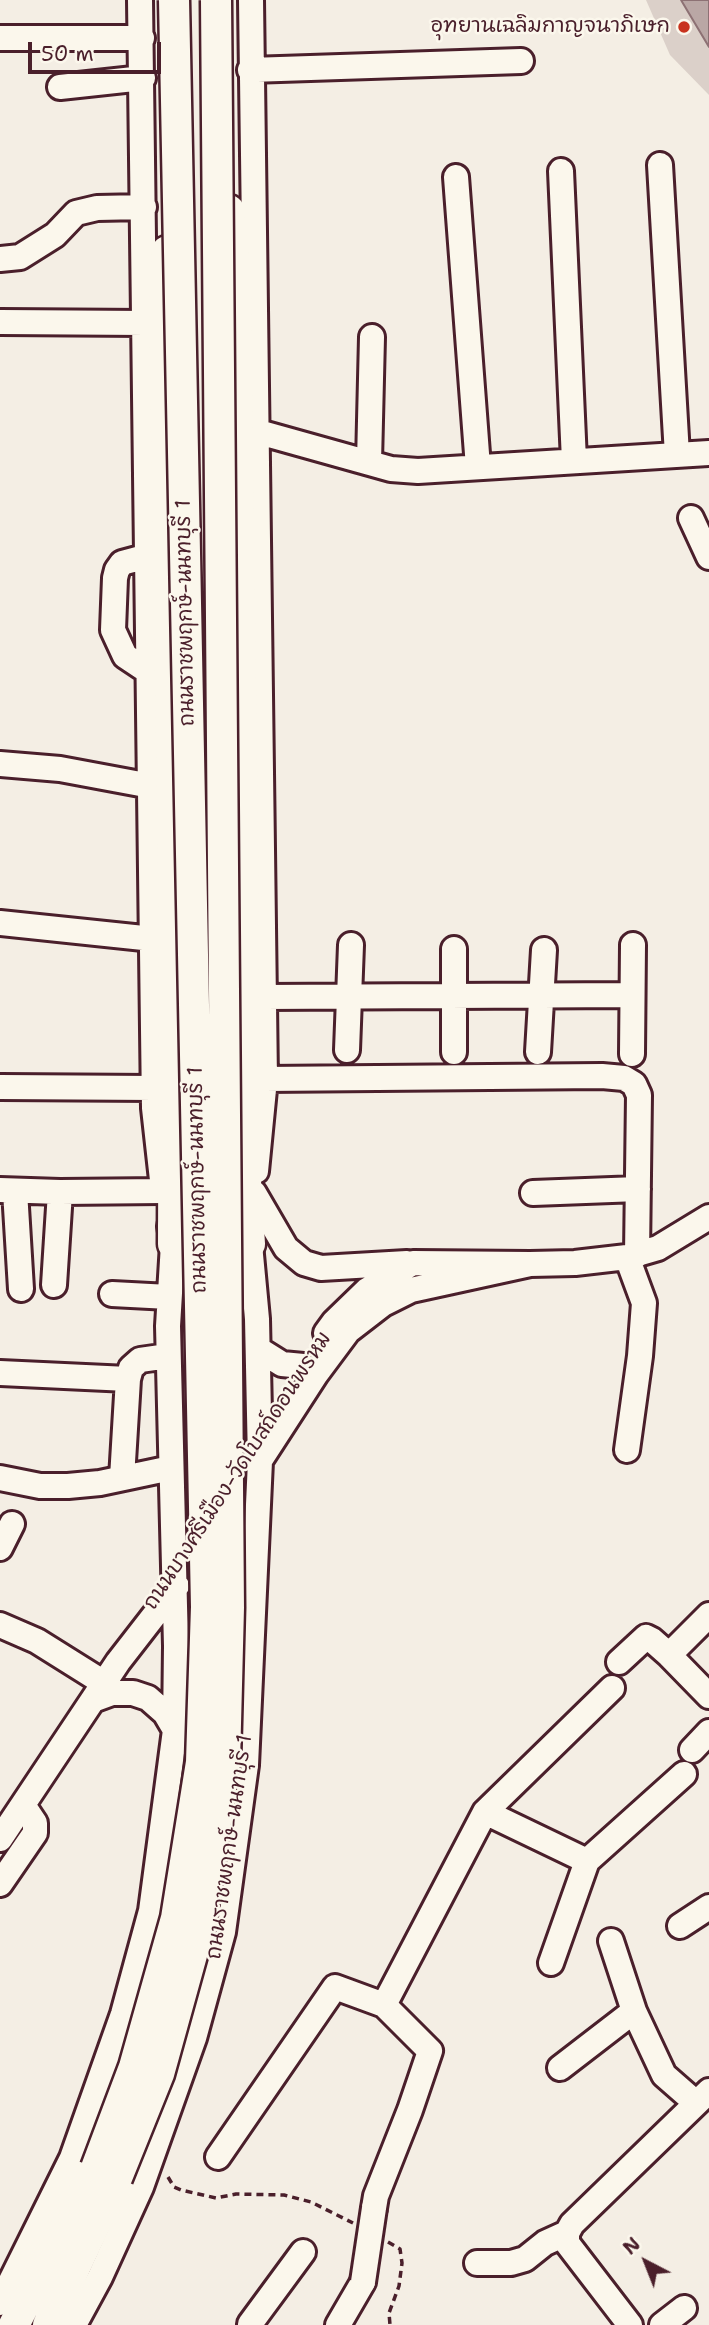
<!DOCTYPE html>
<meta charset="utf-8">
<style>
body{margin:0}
#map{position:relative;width:709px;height:2325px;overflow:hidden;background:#f4eee4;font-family:"Shantell Sans",sans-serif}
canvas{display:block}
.north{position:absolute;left:611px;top:2227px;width:70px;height:70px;-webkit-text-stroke:5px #fbf7ec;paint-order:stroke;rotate:318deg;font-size:19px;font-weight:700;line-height:28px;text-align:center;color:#4a1f2b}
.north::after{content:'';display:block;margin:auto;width:24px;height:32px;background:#4a1f2b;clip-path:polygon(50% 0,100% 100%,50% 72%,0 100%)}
.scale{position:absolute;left:28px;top:42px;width:133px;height:32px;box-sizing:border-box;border:4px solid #4a1f2b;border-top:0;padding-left:9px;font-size:21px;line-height:24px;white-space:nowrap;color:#4a1f2b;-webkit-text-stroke:5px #fbf7ec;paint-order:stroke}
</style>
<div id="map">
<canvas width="709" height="2325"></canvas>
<div class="north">N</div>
<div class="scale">50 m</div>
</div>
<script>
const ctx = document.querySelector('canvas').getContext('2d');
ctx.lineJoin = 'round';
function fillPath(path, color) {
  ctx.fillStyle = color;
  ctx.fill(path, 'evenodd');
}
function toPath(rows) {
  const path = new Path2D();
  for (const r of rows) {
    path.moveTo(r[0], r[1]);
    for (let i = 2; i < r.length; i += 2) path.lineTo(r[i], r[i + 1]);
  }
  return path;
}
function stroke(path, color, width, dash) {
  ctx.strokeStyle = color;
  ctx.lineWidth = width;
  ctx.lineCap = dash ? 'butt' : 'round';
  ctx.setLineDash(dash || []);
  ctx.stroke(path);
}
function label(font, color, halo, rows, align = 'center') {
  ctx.font = font + ' "Shantell Sans","Playpen Sans Thai",sans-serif';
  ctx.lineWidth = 5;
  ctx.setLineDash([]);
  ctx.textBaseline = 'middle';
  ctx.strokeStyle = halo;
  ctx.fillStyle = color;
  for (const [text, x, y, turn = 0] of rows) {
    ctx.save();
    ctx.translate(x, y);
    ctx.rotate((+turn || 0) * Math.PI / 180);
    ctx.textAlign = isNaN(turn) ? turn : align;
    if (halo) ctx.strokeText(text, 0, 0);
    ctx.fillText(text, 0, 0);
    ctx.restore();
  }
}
const green = toPath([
 [646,0,709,0,709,95,670,55]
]);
const water = toPath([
 [681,0,709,0,709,47,681,0]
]);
const path = toPath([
 [168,2177,174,2187,181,2190,216,2198,236,2194,284,2195,311,2202,353,2223],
 [388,2242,400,2249,402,2263,399,2286,389,2313,390,2325]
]);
const minor = toPath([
 [140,0,154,1108,162,1180],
 [251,0,265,1079,256,1171],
 [0,38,142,38],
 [250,70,521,61],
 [60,87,143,78],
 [660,165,677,455],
 [561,171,574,461],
 [456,177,478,467],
 [0,259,20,257,55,235,76,213,97,208,144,207],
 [0,322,145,323],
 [255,431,391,469,418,471,709,453],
 [369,462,372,337],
 [691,518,709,557],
 [148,556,122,563,117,570,115,578,113,630,125,656,149,672],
 [0,764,60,769,151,786],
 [0,923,153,939],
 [264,997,632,995],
 [347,1050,351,945],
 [454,1052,454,949],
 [538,1052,544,950],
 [632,1054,633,945],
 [265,1079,602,1076,624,1078,634,1084,639,1095,637,1255],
 [0,1087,154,1088],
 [0,1190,60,1192,163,1191],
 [15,1191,21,1289],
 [254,1193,286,1248,304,1263,321,1268,407,1263],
 [533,1193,638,1189],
 [54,1285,60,1192],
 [112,1294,169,1297],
 [326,1333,334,1322,367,1290,413,1263,530,1264,575,1263,627,1257,658,1248,709,1217],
 [258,1349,282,1364,303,1366],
 [0,1373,128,1379],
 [627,1450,640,1356,644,1303,627,1257],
 [259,1462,316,1374,348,1331,383,1304,411,1290,530,1264],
 [0,1478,40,1486,68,1486,100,1483,171,1468],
 [122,1478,128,1379,131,1368,140,1360,168,1356],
 [0,1548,12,1524],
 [0,1625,37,1641,104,1683],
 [669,1655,709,1615],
 [619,1662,646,1637,652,1640,669,1655,709,1696],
 [93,1700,112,1693,133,1693,148,1698,165,1713,175,1730],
 [692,1750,709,1732],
 [485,1812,587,1861],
 [0,1839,118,1662,177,1586],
 [0,1884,35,1833,35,1823,23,1805],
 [680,1926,709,1907],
 [611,1941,634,2011,664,2075,696,2103],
 [551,1963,587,1861,684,1774],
 [384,2005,485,1812,612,1688],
 [560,2068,634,2011],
 [218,2157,335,1987,384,2005,430,2051,410,2110,376,2196,374,2208],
 [477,2263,511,2263,525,2259,545,2243,567,2233],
 [0,2303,72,2158,123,2014,151,1911,175,1730,176,1646,168,1326,173,1244,170,1226],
 [74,2325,100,2277,141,2187,194,2038,223,1932,246,1765,260,1461,257,1319,250,1244,252,1225],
 [251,2325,250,2324,303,2252],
 [338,2325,363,2282],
 [630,2325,567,2243,567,2233,572,2224,709,2091],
 [662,2325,684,2308]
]);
const major = toPath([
 [229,210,236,282,244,929,243,1136,250,1244],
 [167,251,164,310,174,931,173,1244],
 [14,2325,96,2168],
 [48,2325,117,2178]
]);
const minorBridge = toPath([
 [363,2282,374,2208]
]);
const majorBridge = toPath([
 [96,2168,134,2067,176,1918,201,1762,206,1607,174,0],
 [117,2178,159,2074,200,1926,225,1762,229,1607,216,0]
]);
const markers = [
 [684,27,7,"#c8321e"]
];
const poiNames = [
 ["อุทยานเฉลิมกาญจนาภิเษก",670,27]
];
const streetNames = [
 ["ถนนราชพฤกษ์-นนทบุรี 1",186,613,-91],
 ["ถนนราชพฤกษ์-นนทบุรี 1",198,1180,-91],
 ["ถนนบางศรีเมือง-วัดโบสถ์ดอนพรหม",238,1471,-57],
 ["ถนนราชพฤกษ์-นนทบุรี 1",230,1847,-82]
];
fillPath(green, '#dbd0c9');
fillPath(water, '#baa7a5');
stroke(water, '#8d7174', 2);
stroke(minor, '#4a1f2b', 30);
stroke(major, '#4a1f2b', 35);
stroke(path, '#4a1f2b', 3.5, [7, 5]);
stroke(minor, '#fbf7ec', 24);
stroke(major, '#fbf7ec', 30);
stroke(minorBridge, '#4a1f2b', 30, []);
stroke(majorBridge, '#4a1f2b', 35, []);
stroke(minorBridge, '#fbf7ec', 24);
stroke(majorBridge, '#fbf7ec', 30);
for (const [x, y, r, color] of markers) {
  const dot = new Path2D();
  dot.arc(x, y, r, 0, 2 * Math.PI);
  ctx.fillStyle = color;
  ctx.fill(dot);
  stroke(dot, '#fbf7ec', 2.5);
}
label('21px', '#4a1f2b', '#fbf7ec', poiNames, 'right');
label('21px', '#4a1f2b', '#fbf7ec', streetNames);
</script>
